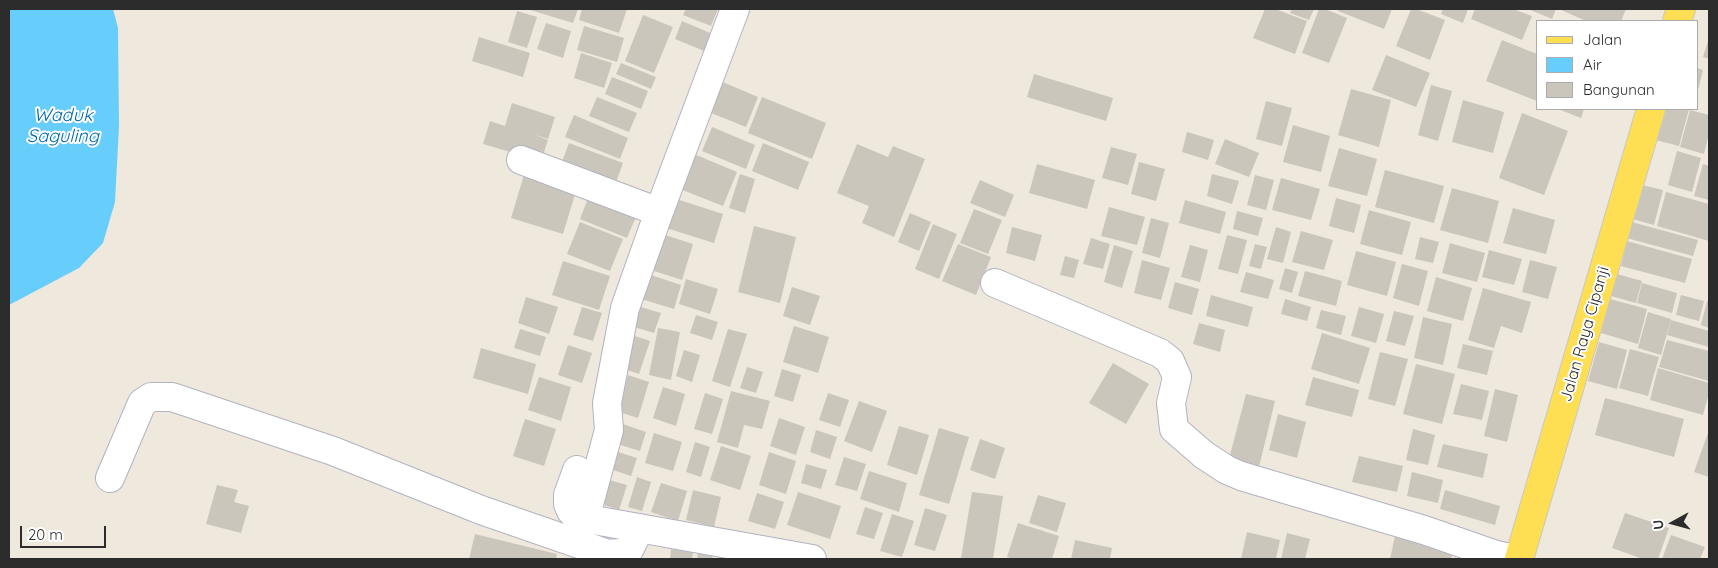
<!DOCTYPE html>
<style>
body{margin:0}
#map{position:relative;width:1718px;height:568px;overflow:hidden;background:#efe8dd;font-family:Quicksand,sans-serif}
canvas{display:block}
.frame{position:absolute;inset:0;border:10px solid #2c2c2c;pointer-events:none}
.legend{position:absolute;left:1536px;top:20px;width:162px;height:90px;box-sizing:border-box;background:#fff;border:1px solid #ababab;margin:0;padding:6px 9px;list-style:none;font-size:15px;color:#2c2c2c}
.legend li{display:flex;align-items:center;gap:10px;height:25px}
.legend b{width:25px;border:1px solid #ababab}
.north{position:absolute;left:1648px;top:498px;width:50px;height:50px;-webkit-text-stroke:4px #fff;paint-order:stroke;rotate:263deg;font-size:14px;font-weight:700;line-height:20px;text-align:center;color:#2c2c2c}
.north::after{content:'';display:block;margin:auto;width:18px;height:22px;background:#2c2c2c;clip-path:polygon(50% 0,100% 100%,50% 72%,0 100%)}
.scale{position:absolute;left:20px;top:526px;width:86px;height:22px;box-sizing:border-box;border:2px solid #2c2c2c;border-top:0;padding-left:6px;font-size:15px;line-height:18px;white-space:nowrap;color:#2c2c2c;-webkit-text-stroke:4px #fff;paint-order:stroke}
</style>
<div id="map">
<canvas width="1718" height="568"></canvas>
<div class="frame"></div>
<ul class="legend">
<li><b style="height:6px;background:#fede53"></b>Jalan</li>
<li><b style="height:14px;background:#67cdfa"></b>Air</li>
<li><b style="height:14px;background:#cac6bc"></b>Bangunan</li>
</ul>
<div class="north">U</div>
<div class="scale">20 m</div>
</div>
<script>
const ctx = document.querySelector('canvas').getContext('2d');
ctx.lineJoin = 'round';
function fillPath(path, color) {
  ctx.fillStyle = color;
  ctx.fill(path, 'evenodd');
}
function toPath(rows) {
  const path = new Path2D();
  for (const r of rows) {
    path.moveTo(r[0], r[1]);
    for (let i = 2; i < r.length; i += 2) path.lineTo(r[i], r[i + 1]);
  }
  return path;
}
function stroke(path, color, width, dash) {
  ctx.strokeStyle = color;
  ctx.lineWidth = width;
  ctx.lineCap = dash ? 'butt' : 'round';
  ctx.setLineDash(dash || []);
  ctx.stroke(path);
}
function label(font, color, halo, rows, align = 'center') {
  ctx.font = font + ' Quicksand,sans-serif';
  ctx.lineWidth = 4;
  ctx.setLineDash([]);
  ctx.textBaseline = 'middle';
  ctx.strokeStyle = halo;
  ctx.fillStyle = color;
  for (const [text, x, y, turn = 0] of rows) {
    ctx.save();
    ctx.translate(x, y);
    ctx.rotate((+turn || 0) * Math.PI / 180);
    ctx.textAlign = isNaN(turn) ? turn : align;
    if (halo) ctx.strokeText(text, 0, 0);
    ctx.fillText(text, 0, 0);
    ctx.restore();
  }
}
const water = toPath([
 [9,9,113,9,118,28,119,126,115,202,103,243,79,268,9,305]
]);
const building = toPath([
 [527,9,578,9,573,23],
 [582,9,627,9,619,33,579,20],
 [686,9,718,9,711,26,683,15],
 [1265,9,1275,9,1307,21,1295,54,1253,38],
 [1292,9,1314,9,1309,20,1290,13],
 [1319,9,1325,9,1347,18,1329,63,1302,53],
 [1339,9,1392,9,1384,29,1338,11],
 [1411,9,1416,9,1445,20,1430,60,1396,46],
 [1443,9,1468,9,1463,23,1441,14],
 [1475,9,1513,9,1532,16,1522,40,1471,19],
 [1528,9,1556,9,1552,19],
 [1559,9,1626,9,1621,21,1586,21],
 [517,11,537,17,527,48,508,42],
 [643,15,673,27,654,73,625,61],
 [682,21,715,35,709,53,675,39],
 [546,23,571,31,563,58,537,49],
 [584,26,624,38,617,62,577,50],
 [479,37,530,53,523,77,472,61],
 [1709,38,1709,59,1703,57],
 [1502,40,1537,54,1537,101,1486,81],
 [581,53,612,63,604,88,574,78],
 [1386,55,1430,73,1416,107,1372,90],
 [621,63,656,77,651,89,616,74],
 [1697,68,1703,70,1697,94],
 [1034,74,1113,98,1106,121,1027,97],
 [612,77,648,91,641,109,605,94],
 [718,80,758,97,746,127,706,111],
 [1431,85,1452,91,1438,141,1418,135],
 [1351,89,1391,100,1379,147,1338,135],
 [597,97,637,113,629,132,589,116],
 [762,97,826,123,812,159,748,133],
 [1463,100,1504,112,1493,153,1452,142],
 [1266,101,1292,108,1282,146,1256,139],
 [512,103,555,117,548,139,533,134,548,140,541,161,483,144,490,121,505,126],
 [1558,109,1584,109,1581,118],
 [1661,109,1689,109,1679,146,1652,139],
 [1690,110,1709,115,1709,134,1704,154,1680,147],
 [1522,113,1568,131,1544,195,1499,178],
 [574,115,628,138,620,159,565,137],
 [1293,125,1330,136,1321,172,1283,162],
 [712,127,755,145,746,169,702,151],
 [1187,132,1214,140,1208,160,1182,152],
 [1225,139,1259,153,1249,177,1215,164],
 [569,143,623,163,614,188,560,167],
 [763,143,809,162,798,190,752,171],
 [857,144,888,157,893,146,925,159,894,237,862,223,869,206,837,193],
 [1111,147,1137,154,1128,185,1102,178],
 [1339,148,1377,159,1367,196,1328,186],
 [1677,151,1701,158,1692,192,1668,185],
 [694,154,737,172,723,206,680,189],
 [1139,162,1165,169,1156,201,1131,194],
 [1037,164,1095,180,1087,209,1029,193],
 [1703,164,1709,166,1709,200,1694,196],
 [1385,170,1444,186,1434,223,1375,207],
 [740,174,755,179,745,213,729,208],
 [1212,174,1239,181,1232,204,1207,196],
 [524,175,576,191,563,234,511,218],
 [1255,175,1274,180,1266,210,1247,205],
 [1281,178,1320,189,1311,220,1272,210],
 [980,180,1014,195,1005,217,970,203],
 [1638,184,1663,190,1654,225,1629,218],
 [1452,188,1499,201,1488,243,1440,230],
 [1666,192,1709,204,1709,241,1657,226],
 [590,193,638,212,627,238,580,219],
 [1336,198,1361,205,1354,233,1329,226],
 [676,199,723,214,714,243,666,228],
 [1185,200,1226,212,1220,234,1179,223],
 [1109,207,1145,217,1137,245,1101,236],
 [1513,208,1555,220,1546,254,1503,243],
 [974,209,1002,220,988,254,960,243],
 [1369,210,1411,222,1402,255,1360,244],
 [1237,211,1263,218,1258,236,1233,229],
 [910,213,931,222,919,251,898,242],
 [1151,218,1169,223,1160,258,1142,253],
 [1628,221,1698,240,1693,256,1623,237],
 [580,222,623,239,610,271,567,254],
 [933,224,957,234,939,279,915,269],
 [754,226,796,237,780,303,738,292],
 [1012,227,1042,235,1035,261,1006,253],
 [1276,227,1291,232,1283,263,1267,259],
 [1301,231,1333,240,1324,270,1292,262],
 [662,234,693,244,682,280,651,270],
 [1227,235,1247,240,1238,274,1218,269],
 [1420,237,1439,242,1433,263,1415,259],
 [1091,238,1110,244,1103,269,1083,264],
 [1627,241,1692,259,1685,283,1621,266],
 [1450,243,1485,253,1477,282,1442,273],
 [958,244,991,257,976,295,942,281],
 [1255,244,1267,247,1261,269,1249,266],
 [1114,245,1133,251,1122,288,1104,282],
 [1190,245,1208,250,1200,282,1181,277],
 [1489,250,1522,259,1514,285,1482,277],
 [1356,251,1396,262,1387,296,1347,285],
 [1065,256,1079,260,1074,278,1060,275],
 [1142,260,1170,268,1161,300,1134,293],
 [1530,260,1557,267,1548,299,1522,292],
 [563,261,610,276,599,310,552,295],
 [1402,264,1428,271,1419,306,1393,298],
 [1285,268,1298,272,1292,293,1279,289],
 [1305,271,1342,281,1336,306,1298,296],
 [1246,272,1274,280,1268,299,1240,292],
 [645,273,681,285,674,309,638,298],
 [1617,274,1642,281,1636,303,1611,296],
 [1436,277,1472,288,1463,321,1427,311],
 [686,279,718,289,710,314,679,304],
 [1175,282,1199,289,1192,315,1168,308],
 [1642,283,1677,293,1672,313,1637,303],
 [792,287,820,296,810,325,783,316],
 [1483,288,1531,302,1522,333,1501,326,1494,348,1468,340],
 [1211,295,1253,307,1248,327,1206,316],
 [1681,295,1704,301,1699,321,1676,315],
 [526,297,558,307,549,334,518,323],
 [1285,299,1311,307,1307,321,1281,314],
 [1610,299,1647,309,1638,344,1601,333],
 [1707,301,1709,302,1709,328,1701,325],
 [582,307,602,313,593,341,573,335],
 [641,307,661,313,654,333,634,327],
 [1359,307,1384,314,1376,343,1351,336],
 [1321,310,1346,316,1341,335,1316,328],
 [1394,311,1414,316,1405,346,1386,341],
 [1648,312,1671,319,1661,355,1638,348],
 [696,315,718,322,712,340,690,333],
 [1423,317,1452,324,1443,365,1414,358],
 [1671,320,1709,331,1709,347,1667,335],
 [1199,323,1225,330,1220,352,1193,344],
 [794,326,829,337,818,373,783,362],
 [658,328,680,332,671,380,649,375],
 [520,329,546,337,540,356,514,348],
 [728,329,747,334,730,387,712,381],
 [1322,333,1370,348,1359,384,1311,369],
 [632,335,650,341,639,374,621,368],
 [1667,340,1709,351,1709,381,1659,367],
 [1599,342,1627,350,1617,389,1588,381],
 [1463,344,1493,351,1487,375,1457,368],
 [568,345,592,353,582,383,558,375],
 [481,348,536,364,528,394,473,378],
 [1630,349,1659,357,1648,396,1619,388],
 [684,350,700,355,692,382,676,376],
 [1380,352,1408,359,1395,406,1368,399],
 [1113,363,1149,384,1126,424,1089,403],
 [1416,364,1455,374,1442,424,1403,414],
 [747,367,763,372,756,393,740,388],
 [1658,368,1709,383,1709,393,1703,415,1650,400],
 [782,369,801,375,793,402,774,396],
 [628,375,649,382,638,418,616,411],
 [539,377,571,387,561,421,528,410],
 [1313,377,1359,390,1352,417,1305,405],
 [1461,384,1489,391,1482,420,1453,414],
 [663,387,685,394,676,426,653,418],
 [1495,389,1518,395,1507,442,1484,436],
 [731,391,770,401,762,429,744,425,738,448,717,442],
 [705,393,723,399,712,434,694,429],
 [828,393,849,400,840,427,819,420],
 [1246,394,1275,401,1259,467,1229,459],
 [1605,398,1684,419,1674,457,1595,435],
 [859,401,887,411,872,452,844,441],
 [1278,414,1306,422,1297,458,1269,450],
 [779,418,805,427,796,455,770,446],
 [525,419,556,429,544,466,513,456],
 [617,422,646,432,640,451,611,442],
 [899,426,929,435,917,475,887,465],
 [939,428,969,437,949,504,919,495],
 [1413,429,1435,435,1428,465,1406,460],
 [816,430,837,437,830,459,810,452],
 [1709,430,1709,477,1694,472],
 [654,433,682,442,673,471,645,463],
 [980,439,1005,448,995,479,970,470],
 [695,442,710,447,701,477,686,472],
 [1443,444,1488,454,1483,478,1437,467],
 [721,446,751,456,740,490,710,480],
 [618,452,637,458,631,476,613,470],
 [769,452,796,461,786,494,759,485],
 [1359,456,1403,466,1397,492,1352,482],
 [844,457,866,464,857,491,835,485],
 [806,464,827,470,821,489,801,483],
 [869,471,907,483,899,512,860,499],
 [1412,472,1443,480,1438,503,1407,496],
 [637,477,651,482,642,511,628,507],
 [609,480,627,485,619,510,601,504],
 [661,483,687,491,678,521,651,512],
 [217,485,238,490,234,502,249,506,241,533,206,524],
 [693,490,721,497,714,527,686,520],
 [1445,490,1500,506,1495,525,1440,509],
 [798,492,841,506,830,539,787,525],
 [972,492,1003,496,993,559,961,558],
 [757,493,784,502,775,529,748,521],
 [1038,495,1066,503,1057,532,1029,523],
 [865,507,883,513,874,539,856,534],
 [925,508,947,515,935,551,914,545],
 [1625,513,1669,528,1658,559,1643,559,1612,548],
 [892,514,914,521,902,557,880,551],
 [1018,523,1059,536,1052,559,1013,559,1007,557],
 [1247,532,1280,540,1276,559,1241,559],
 [1287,533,1310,539,1305,559,1281,559],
 [475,534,557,554,556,559,469,559],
 [1671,535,1705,547,1700,559,1662,559],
 [1395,536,1453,550,1451,559,1390,559],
 [1075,540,1112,548,1110,559,1071,559],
 [699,545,714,547,712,559,697,559],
 [671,549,693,552,692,559,670,559]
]);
const minor = toPath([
 [521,160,659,212],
 [995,283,1160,353,1170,361,1177,377,1171,403,1174,429,1204,455,1227,470,1241,476,1424,530,1496,555,1514,559],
 [577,470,568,495,568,504,571,511,577,517,812,559],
 [110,478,142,403,151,397,172,397,333,451,481,510,608,554,621,553,629,550,640,528],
 [585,519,609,430,607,403,625,308,659,212,735,9]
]);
const major = toPath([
 [1677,21,1681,9],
 [1519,559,1651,109]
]);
const streetNames = [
 ["Jalan Raya Cipanji",1585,334,-74]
];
const waterNames = [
 ["Waduk",63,116],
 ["Saguling",63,137]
];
fillPath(water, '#67cdfa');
fillPath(building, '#cac6bc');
stroke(minor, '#b1b3c1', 30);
stroke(major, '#c8c8c8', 30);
stroke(minor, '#fff', 28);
stroke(major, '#fede53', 28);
label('16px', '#2c2c2c', '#fff', streetNames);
label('italic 18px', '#0069ac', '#fff', waterNames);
</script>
